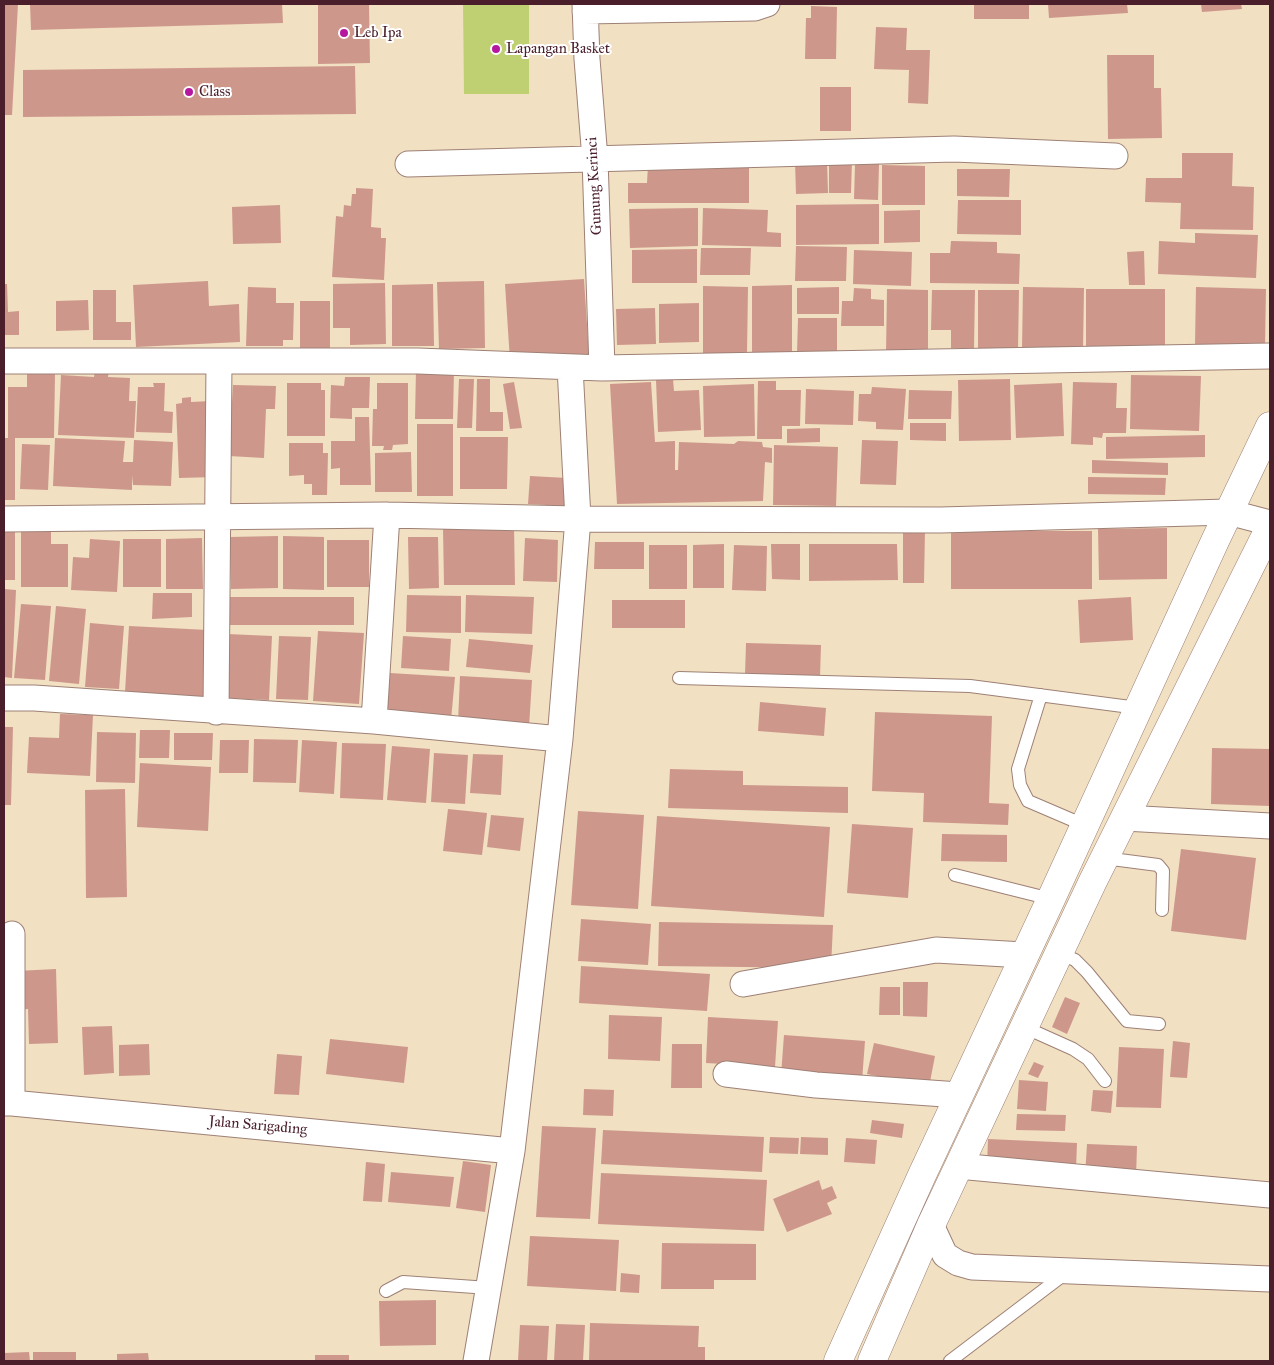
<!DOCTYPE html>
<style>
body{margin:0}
#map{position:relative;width:1274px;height:1365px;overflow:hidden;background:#f1e0c1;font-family:"IM FELL Great Primer",serif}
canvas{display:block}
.frame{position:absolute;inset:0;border:5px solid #4a1f2b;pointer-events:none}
</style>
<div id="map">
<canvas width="1274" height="1365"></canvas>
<div class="frame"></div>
</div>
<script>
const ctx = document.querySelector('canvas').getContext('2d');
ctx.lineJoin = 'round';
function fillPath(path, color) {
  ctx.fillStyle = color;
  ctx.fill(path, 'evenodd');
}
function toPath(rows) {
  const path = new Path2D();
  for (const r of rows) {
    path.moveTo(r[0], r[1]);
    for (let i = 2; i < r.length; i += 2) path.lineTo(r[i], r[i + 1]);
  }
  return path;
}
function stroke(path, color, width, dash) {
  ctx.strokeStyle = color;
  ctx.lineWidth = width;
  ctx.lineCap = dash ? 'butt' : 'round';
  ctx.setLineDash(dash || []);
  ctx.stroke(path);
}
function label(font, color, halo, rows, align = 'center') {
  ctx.font = font + ' "IM FELL Great Primer",serif';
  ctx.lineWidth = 4;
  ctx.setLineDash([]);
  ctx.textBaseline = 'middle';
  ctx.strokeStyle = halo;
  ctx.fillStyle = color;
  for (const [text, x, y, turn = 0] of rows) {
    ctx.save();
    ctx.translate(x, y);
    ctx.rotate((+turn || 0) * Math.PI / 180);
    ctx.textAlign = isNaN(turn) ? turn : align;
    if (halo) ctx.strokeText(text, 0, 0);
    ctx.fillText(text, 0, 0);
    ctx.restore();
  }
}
const green = toPath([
 [463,4,529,4,529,94,464,94]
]);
const building = toPath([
 [4,4,18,4,12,115,4,115],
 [30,4,282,4,283,23,31,30],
 [318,4,369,4,370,63,318,64],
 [974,4,1029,4,1029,19,974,19],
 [1048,4,1127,4,1128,13,1049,18],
 [1201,4,1241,4,1242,9,1202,12],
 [811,6,837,7,836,59,805,59,806,18,811,18],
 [876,27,907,28,906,50,930,50,928,104,908,103,909,70,874,69],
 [1107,55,1154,55,1154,88,1161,88,1162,138,1108,139],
 [355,66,356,114,23,117,23,70],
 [820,87,851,87,851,131,820,131],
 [1182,153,1233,153,1232,186,1254,187,1253,230,1180,229,1181,203,1145,202,1146,178,1182,178],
 [749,160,749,203,628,203,628,183,647,183,648,165],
 [829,160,852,160,851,193,829,193],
 [795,161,827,161,828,193,796,194],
 [879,164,878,200,854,199,855,165],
 [882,165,925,166,925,205,882,205],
 [957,169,1010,169,1009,197,957,196],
 [356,188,373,189,371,227,381,228,381,238,386,238,384,280,332,277,336,216,343,217,344,205,351,206,352,194,356,194],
 [958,200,1021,200,1021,235,957,234],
 [879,204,879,244,796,245,796,205],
 [280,205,281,243,233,244,232,207],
 [698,208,698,246,630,248,629,209],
 [703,208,768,210,767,232,781,233,781,247,702,245],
 [920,210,920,242,884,243,884,211],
 [1195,233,1258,235,1256,278,1158,274,1159,241,1195,243],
 [951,241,997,242,997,253,1020,254,1019,284,930,283,930,253,950,253],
 [796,246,847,247,846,281,795,281],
 [701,248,751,248,750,275,700,275],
 [697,249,697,283,632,283,632,250],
 [854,250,912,252,911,286,853,284],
 [1144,251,1145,285,1129,285,1127,252],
 [584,279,589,355,510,361,505,284],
 [208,281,209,306,239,304,240,342,136,347,133,285],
 [484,281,485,348,439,349,437,282],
 [385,283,386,344,350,345,350,328,333,328,333,284],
 [4,284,7,284,8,312,19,311,19,335,4,335],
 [433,284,434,346,392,346,392,285],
 [792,285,792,352,752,352,752,286],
 [703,286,748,287,747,353,703,353],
 [248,287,276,288,276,303,294,303,293,340,283,340,283,346,246,346],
 [839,287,839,314,797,314,797,288],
 [1023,287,1084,288,1083,350,1022,349],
 [1196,287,1266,289,1265,346,1195,345],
 [854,288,871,289,871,299,884,300,884,326,841,326,842,301,853,301],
 [887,289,928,290,928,353,886,353],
 [1086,289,1165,289,1165,349,1086,350],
 [93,290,116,290,116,322,131,322,131,340,93,340],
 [932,290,975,290,974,348,951,348,951,330,931,330],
 [978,290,1019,290,1018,349,978,349],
 [88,300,89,330,56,331,56,301],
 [300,301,330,301,330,349,300,349],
 [699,303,699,342,659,343,659,304],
 [655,308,656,344,617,345,616,309],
 [798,318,837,318,837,353,797,353],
 [416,369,454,369,453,419,415,419],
 [95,370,109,370,108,377,130,378,129,401,136,401,134,438,58,435,61,375,94,377],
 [27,373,55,373,54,438,15,438,15,500,4,500,4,438,8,438,8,387,27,387],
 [1131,375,1201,376,1199,431,1130,429],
 [345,377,370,377,369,408,352,408,352,419,330,418,331,385,344,386],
 [459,379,474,379,472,428,457,428],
 [477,379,490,379,490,412,503,412,503,431,476,431],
 [673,379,674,391,699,390,701,430,658,432,656,380],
 [1010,379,1011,440,959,441,958,380],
 [758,381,776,381,776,390,801,390,800,426,782,426,782,439,757,439],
 [514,382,522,428,510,429,503,384],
 [651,382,655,442,675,441,675,470,678,470,679,442,734,444,738,441,762,442,763,447,772,448,772,463,765,462,763,501,617,504,610,384],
 [1073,382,1117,383,1116,408,1127,408,1126,433,1103,433,1102,438,1093,437,1093,445,1071,444],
 [153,383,165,383,164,411,173,412,172,433,136,432,138,387,154,387],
 [287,383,321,383,321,390,325,390,325,436,287,436],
 [377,383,408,383,408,444,393,445,392,450,383,450,384,446,372,446,373,409,377,409],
 [1062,383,1064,436,1016,438,1014,385],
 [754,384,755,436,704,437,703,386],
 [233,385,276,386,275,409,266,409,264,458,229,456],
 [872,387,906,389,903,430,876,429,876,422,858,421,859,394,871,394],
 [806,389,854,391,853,425,805,424],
 [909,390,952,391,951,419,908,419],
 [191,397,191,402,211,401,214,477,179,478,176,404,182,403,182,398],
 [355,417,369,417,371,485,340,485,340,468,331,469,331,441,355,441],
 [910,423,946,423,946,441,910,440],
 [417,424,453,424,453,496,417,496],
 [820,428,820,442,787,443,787,429],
 [1205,435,1205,457,1106,459,1106,437],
 [460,437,508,437,507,489,460,489],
 [55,438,125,441,123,462,133,462,134,440,173,442,171,486,133,485,132,475,132,490,53,486],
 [862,440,898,441,896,485,860,484],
 [289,443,323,443,323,453,328,453,327,495,312,495,312,484,304,484,304,475,289,476],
 [22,444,50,445,48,490,20,489],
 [774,445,838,447,836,506,773,505],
 [411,452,412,492,375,492,375,453],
 [1092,460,1168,463,1168,475,1092,473],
 [530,476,567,478,565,506,528,504],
 [1088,477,1166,478,1165,495,1088,494],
 [514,526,515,585,444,585,443,527],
 [1167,528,1167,579,1099,580,1098,529],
 [21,530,51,530,51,544,68,544,68,587,21,587],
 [903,530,925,530,924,583,903,583],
 [951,531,1092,531,1092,589,951,589],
 [4,532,15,532,15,580,4,580],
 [278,536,278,588,231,589,230,537],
 [283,536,324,537,324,590,283,589],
 [408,537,438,537,439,588,409,589],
 [202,538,203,589,166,589,166,539],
 [525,538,558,540,557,582,523,581],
 [90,539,120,541,117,592,71,590,73,557,89,558],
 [123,539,161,539,161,587,123,587],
 [327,540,369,540,369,587,327,587],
 [595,542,644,542,644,569,594,569],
 [724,544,724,588,693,588,693,545],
 [771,544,800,544,800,580,772,579],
 [809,544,897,544,898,580,809,581],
 [649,545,687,545,687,589,649,589],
 [734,545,767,546,766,591,732,590],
 [4,589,16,590,12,678,4,677],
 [153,593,192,593,192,617,152,619],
 [407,595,461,596,461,633,406,632],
 [466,595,534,597,532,634,465,632],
 [229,597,354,597,354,625,229,625],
 [1131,597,1133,640,1080,643,1078,600],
 [612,600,685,600,685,628,612,628],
 [21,604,51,606,45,680,14,678],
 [56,606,86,609,79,684,49,681],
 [90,623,124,626,119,689,85,687],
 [129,626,208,630,205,697,125,692],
 [318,631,364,633,359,704,313,701],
 [227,634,272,636,269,700,224,698],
 [279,636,311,637,308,700,276,699],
 [403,636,451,639,449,671,401,668],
 [469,639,533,645,530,673,466,667],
 [746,643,821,645,820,677,745,675],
 [390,673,455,677,451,720,387,716],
 [460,676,532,680,529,727,458,723],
 [760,702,826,708,824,736,758,731],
 [875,712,992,716,989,803,1009,804,1008,825,923,822,924,793,872,791],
 [60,714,93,715,90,776,27,773,29,737,59,738],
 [4,727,13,727,11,805,4,805],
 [140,730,170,730,169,758,139,758],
 [97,732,136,733,135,783,96,782],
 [174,733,213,733,212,760,174,760],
 [254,739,298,740,296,783,253,782],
 [220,740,249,740,248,773,219,773],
 [302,740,337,742,334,794,299,792],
 [342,743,386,744,383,800,340,798],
 [392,746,430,749,426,803,387,800],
 [1212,748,1270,749,1270,806,1211,804],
 [434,753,468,755,465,804,431,802],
 [473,754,503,755,501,795,470,793],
 [140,763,211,767,208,831,137,827],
 [670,769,743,771,743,785,848,787,848,813,668,808],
 [125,789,127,897,86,898,85,790],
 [448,809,487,813,482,855,443,851],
 [578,811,644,815,638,909,571,905],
 [491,815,524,818,520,851,487,847],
 [657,816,830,827,824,917,651,906],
 [852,824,913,828,908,898,847,893],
 [942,834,1007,835,1007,862,941,861],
 [1181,849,1256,858,1246,940,1171,931],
 [581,919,651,924,648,965,578,961],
 [659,922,833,925,831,968,658,966],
 [581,966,710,974,707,1011,579,1003],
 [56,969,58,1043,29,1044,28,1009,17,1010,16,971],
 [903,982,928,982,927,1017,903,1016],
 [880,987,900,987,900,1015,879,1015],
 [1065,997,1080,1003,1067,1034,1052,1027],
 [609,1015,662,1017,660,1061,608,1059],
 [708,1017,778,1021,775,1067,706,1063],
 [112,1026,114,1073,84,1075,82,1027],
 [784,1035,865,1041,862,1081,781,1075],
 [330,1039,408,1047,404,1083,326,1074],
 [1173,1041,1190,1043,1187,1078,1170,1077],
 [874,1043,935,1056,929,1087,867,1074],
 [149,1044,150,1075,119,1076,119,1045],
 [672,1044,702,1044,702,1088,671,1088],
 [1119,1047,1164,1049,1161,1108,1116,1107],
 [277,1054,302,1056,299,1095,274,1094],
 [1034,1062,1044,1066,1038,1078,1028,1074],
 [1019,1080,1048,1082,1046,1111,1017,1109],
 [584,1089,614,1090,613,1116,583,1115],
 [1093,1090,1113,1091,1111,1113,1091,1111],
 [1017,1114,1066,1115,1065,1131,1016,1130],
 [872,1120,904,1124,902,1138,870,1133],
 [542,1126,596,1128,590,1219,536,1217],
 [603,1130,764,1137,762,1172,601,1164],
 [770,1137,799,1138,798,1154,769,1153],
 [801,1137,828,1138,828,1155,800,1154],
 [846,1138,877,1140,875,1164,844,1162],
 [988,1139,1077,1143,1076,1169,987,1166],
 [1087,1144,1137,1146,1136,1178,1085,1176],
 [463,1161,491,1165,485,1212,456,1208],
 [366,1162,385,1164,382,1202,363,1201],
 [391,1172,454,1177,450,1207,388,1202],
 [601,1173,767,1180,764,1231,598,1224],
 [819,1180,822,1190,832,1186,837,1198,827,1203,832,1214,787,1232,773,1199],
 [530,1236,619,1240,616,1291,527,1286],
 [662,1243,756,1244,756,1280,714,1280,714,1289,661,1289],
 [621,1273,640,1275,639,1293,620,1292],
 [436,1300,436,1345,380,1346,379,1301],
 [590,1323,699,1326,698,1347,705,1347,705,1361,589,1361],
 [556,1324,585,1325,583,1361,554,1361],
 [520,1325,549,1326,547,1361,518,1361],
 [29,1352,30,1361,4,1361,4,1353],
 [33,1352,76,1352,76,1361,33,1361],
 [148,1353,149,1361,117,1361,117,1354],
 [315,1355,349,1355,349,1361,315,1361]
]);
const service = toPath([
 [679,678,970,686,1138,708],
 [1041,695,1018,769,1020,785,1028,801,1084,825],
 [1104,858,1158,865,1163,871,1162,910],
 [955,875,1051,899],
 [1059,953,1075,960,1087,972,1127,1021,1159,1024],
 [1024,1027,1073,1049,1088,1059,1105,1081],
 [386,1291,403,1282,489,1288],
 [950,1361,1066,1273]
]);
const minor = toPath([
 [585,4,587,59,595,159,602,368],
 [585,11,755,8,767,4],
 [408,164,954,149,1115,156],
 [4,361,418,361,602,368,1270,356],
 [4,519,387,515,578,519,941,520,1228,512,1270,523],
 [4,698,34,698,374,721,560,739],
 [216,712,219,362],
 [374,721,387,515],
 [1124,818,1270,826],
 [743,984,936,950,1024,955],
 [726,1074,816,1085,959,1095],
 [4,1103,12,1103,512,1151],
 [12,1103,12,934],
 [958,1166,1270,1195],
 [931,1225,945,1255,958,1263,972,1267,1270,1279],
 [476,1361,512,1151,560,739,578,519,570,367]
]);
const primary = toPath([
 [838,1361,922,1175,1051,899,1215,541,1270,426],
 [872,1361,931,1225,1092,883,1270,527]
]);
const markers = [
 [344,33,5,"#b5179e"],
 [496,49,5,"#b5179e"],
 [189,92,5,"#b5179e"]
];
const poiNames = [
 ["Leb Ipa",354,33],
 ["Lapangan Basket",506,49],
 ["Class",199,92]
];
const streetNames = [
 ["Gunung Kerinci",595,186,-93],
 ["Jalan Sarigading",258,1126,5]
];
fillPath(green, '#bfd073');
fillPath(building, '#ce978c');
stroke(service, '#9e8076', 14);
stroke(minor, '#9e8076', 27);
stroke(primary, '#9e8076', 29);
stroke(service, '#fff', 12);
stroke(minor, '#fff', 25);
stroke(primary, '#fff', 28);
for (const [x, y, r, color] of markers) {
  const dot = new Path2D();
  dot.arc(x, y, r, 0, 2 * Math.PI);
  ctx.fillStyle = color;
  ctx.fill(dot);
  stroke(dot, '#fff', 2);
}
label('15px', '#4a1f2b', '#fff', poiNames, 'left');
label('15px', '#4a1f2b', '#fff', streetNames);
</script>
